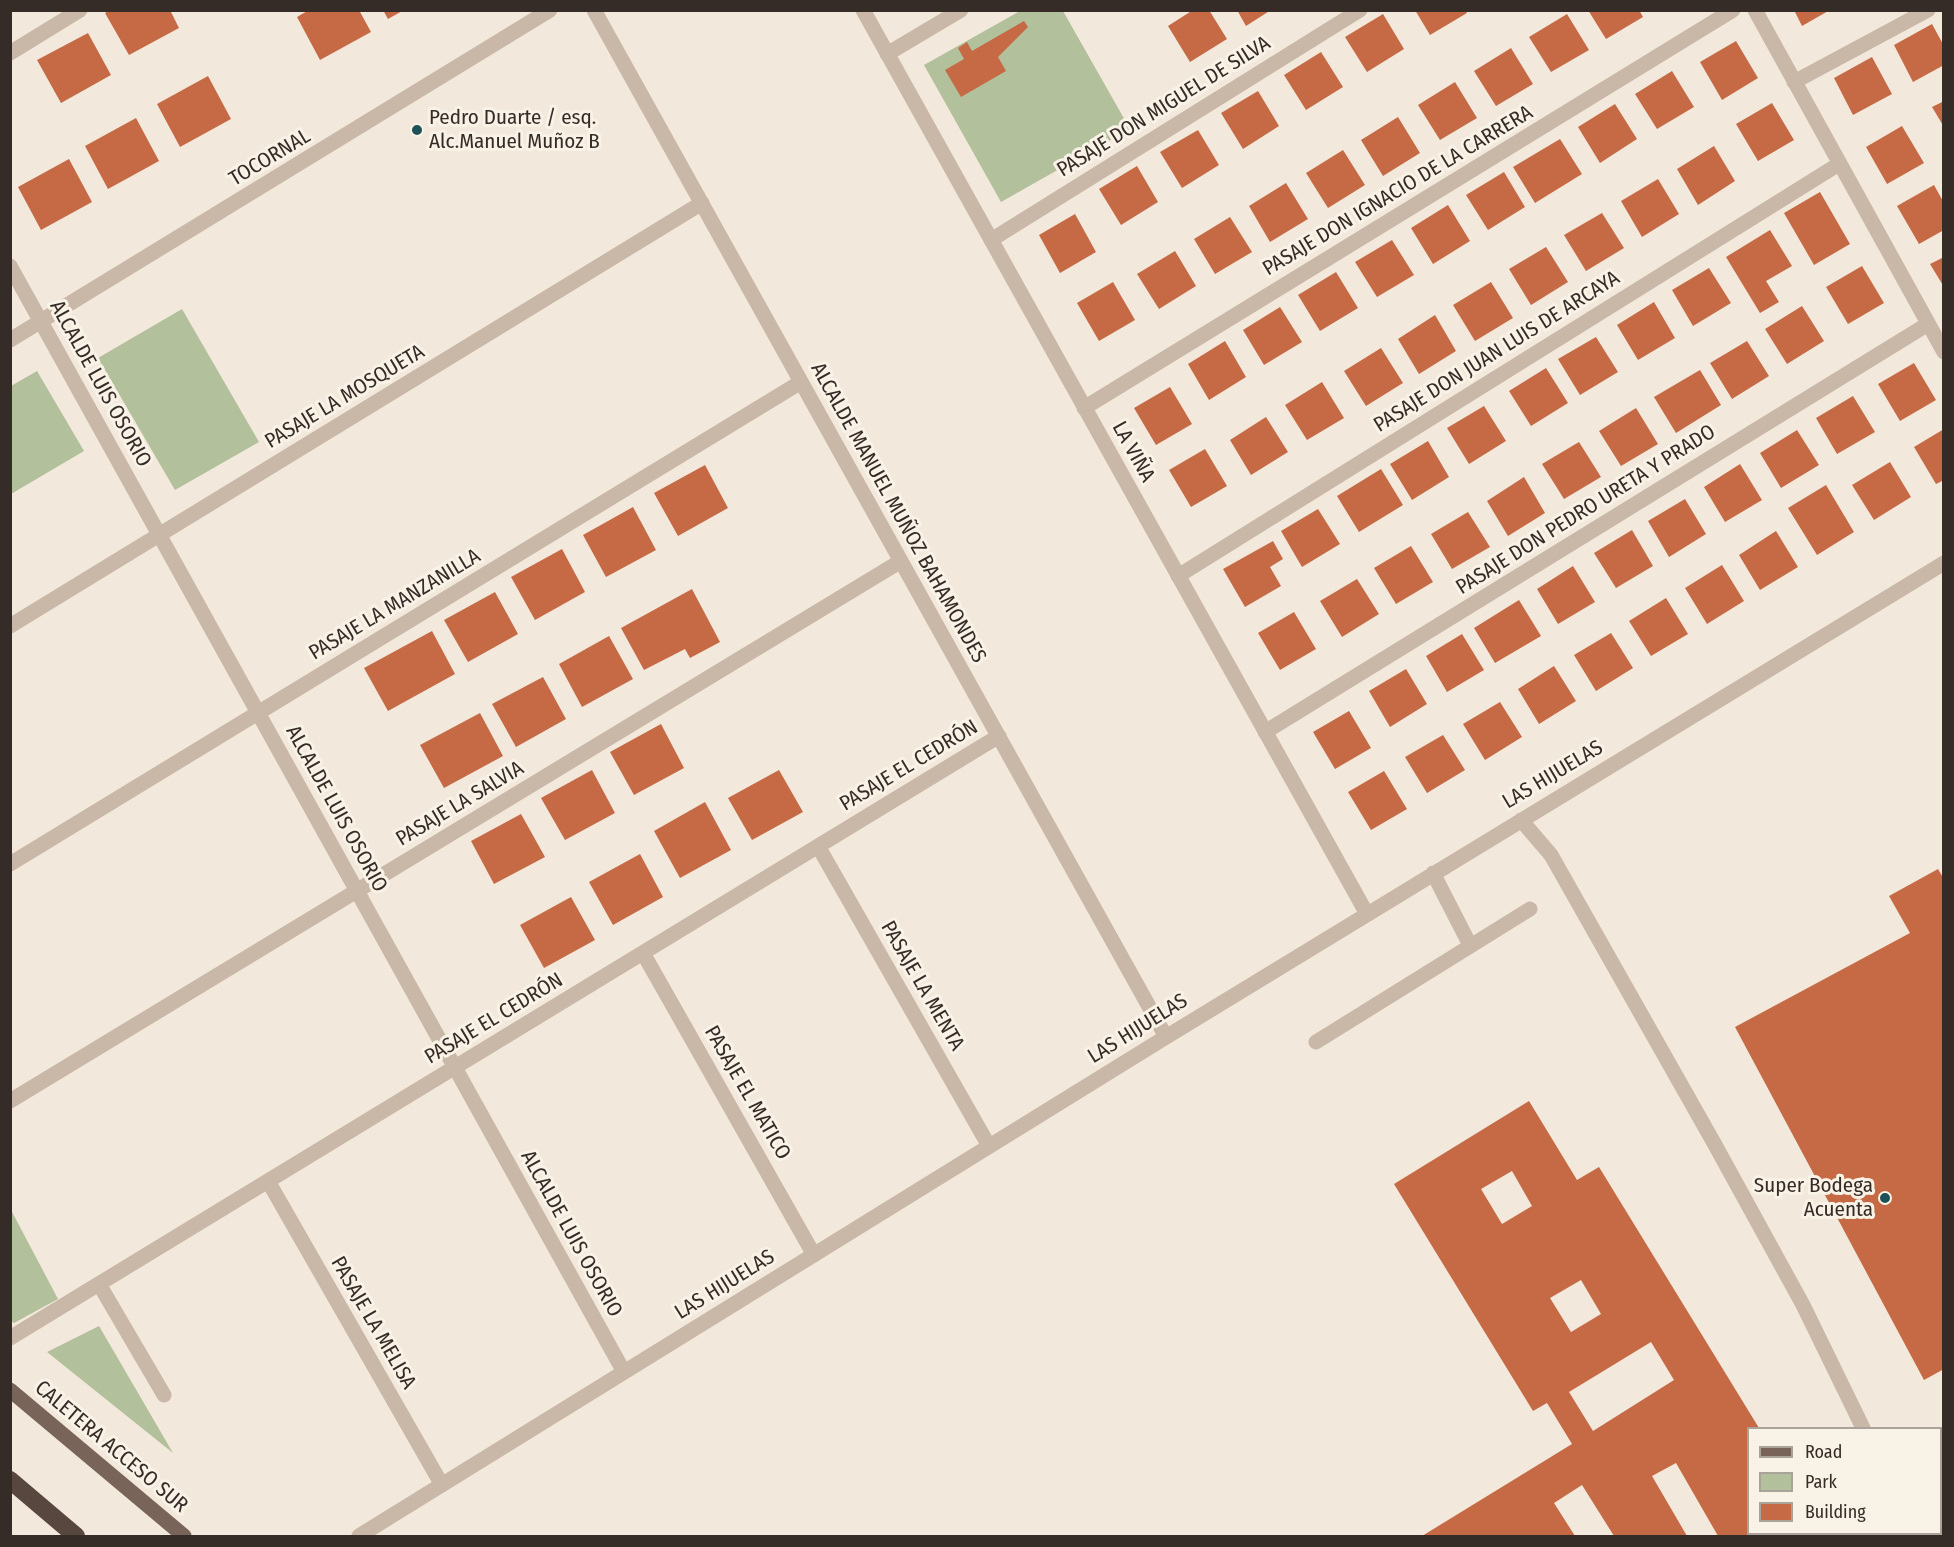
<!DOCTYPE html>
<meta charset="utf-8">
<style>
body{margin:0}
#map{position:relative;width:1954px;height:1547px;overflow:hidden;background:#f2e8db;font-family:"Fira Sans Condensed",sans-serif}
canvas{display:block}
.frame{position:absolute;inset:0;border:12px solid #362c27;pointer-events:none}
.legend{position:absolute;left:1747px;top:1427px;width:195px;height:108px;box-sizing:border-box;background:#f9f2e7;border:2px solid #aba39a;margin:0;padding:8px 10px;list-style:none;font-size:18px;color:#362c27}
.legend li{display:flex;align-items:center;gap:12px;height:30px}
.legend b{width:30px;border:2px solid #aba39a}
</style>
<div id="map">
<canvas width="1954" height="1547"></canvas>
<div class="frame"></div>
<ul class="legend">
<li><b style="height:8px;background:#786458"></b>Road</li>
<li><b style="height:16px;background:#b2c09b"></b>Park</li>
<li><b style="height:16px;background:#c56a45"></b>Building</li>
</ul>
</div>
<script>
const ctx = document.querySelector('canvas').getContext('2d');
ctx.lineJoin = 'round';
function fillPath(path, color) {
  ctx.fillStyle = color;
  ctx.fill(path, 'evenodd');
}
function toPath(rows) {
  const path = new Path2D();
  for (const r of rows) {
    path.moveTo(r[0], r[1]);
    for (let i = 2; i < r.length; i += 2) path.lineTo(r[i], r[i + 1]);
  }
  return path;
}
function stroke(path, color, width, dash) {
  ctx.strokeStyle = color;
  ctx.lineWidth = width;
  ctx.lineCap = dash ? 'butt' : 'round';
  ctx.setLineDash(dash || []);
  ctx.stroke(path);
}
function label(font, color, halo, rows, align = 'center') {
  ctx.font = font + ' "Fira Sans Condensed",sans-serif';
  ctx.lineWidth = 6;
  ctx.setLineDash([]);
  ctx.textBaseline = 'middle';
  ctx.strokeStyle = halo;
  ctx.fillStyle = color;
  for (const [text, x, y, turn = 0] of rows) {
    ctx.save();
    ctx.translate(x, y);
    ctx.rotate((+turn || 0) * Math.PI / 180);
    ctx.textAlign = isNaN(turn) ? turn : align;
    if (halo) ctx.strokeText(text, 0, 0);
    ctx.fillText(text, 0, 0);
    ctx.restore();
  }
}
const green = toPath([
 [1020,11,1063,11,1130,129,1001,202,924,65],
 [182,309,259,442,175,490,98,358],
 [37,371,84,451,11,494,11,386],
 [11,1210,58,1299,14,1323,10,1320],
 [99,1326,173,1453,47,1352]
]);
const building = toPath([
 [110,10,170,10,179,28,129,55,105,13],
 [309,10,359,10,371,32,320,60,297,17],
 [383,10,404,10,388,19],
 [1193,10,1209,10,1227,39,1190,62,1168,26],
 [1237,10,1271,10,1246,26],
 [1415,10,1465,10,1467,13,1430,35],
 [1588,10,1639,10,1643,17,1606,39],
 [1794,10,1830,10,1802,26],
 [1383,14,1404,49,1367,72,1345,37],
 [1567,14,1589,50,1551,72,1529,37],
 [1024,21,1028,27,998,57,1006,71,961,97,945,70,964,59,958,48,967,42,972,51],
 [1932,24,1944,46,1944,65,1913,82,1894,45],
 [88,33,111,75,61,103,37,60],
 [1736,41,1758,78,1722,100,1700,62],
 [1511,48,1533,84,1496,106,1474,71],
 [1321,52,1343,87,1306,110,1284,75],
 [1872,57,1892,94,1853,115,1834,78],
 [1672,71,1694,107,1657,129,1635,94],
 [208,76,231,119,180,147,157,104],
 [1455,82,1477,118,1440,140,1418,105],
 [1258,91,1279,126,1243,149,1221,113],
 [1944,101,1944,127,1932,107],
 [1772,103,1794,140,1758,161,1736,124],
 [1615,104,1637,139,1600,163,1578,127],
 [1398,117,1420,153,1383,176,1361,140],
 [136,118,159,161,108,189,85,146],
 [1902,126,1924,163,1887,184,1866,147],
 [1198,130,1219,165,1182,188,1160,152],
 [1560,139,1582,174,1535,203,1513,167],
 [1714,146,1735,181,1698,205,1677,169],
 [1343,150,1365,185,1328,208,1306,173],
 [69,159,92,202,41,230,18,187],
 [1137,166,1158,202,1121,225,1099,189],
 [1504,172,1525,207,1488,230,1466,195],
 [1658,179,1679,214,1642,237,1621,201],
 [1286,183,1308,219,1270,242,1249,206],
 [1934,185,1944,203,1944,230,1919,244,1897,206],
 [1820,192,1850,244,1814,265,1784,213],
 [1448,205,1470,241,1433,264,1411,228],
 [1602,213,1624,248,1586,271,1564,235],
 [1075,214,1096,252,1060,273,1039,235],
 [1230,217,1252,252,1215,274,1194,239],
 [1770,230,1792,266,1766,281,1779,302,1760,313,1726,257],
 [1392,240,1414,275,1377,297,1355,262],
 [1546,247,1568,282,1531,305,1509,269],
 [1175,251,1196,286,1159,309,1137,274],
 [1944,257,1944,287,1930,264],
 [1862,266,1884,303,1848,324,1826,287],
 [1709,268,1731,303,1693,326,1672,290],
 [1336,272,1358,308,1320,331,1298,295],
 [1113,282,1135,320,1099,341,1077,303],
 [1491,282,1513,318,1475,341,1453,305],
 [1654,302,1675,338,1638,360,1617,325],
 [1802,306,1824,341,1787,364,1765,329],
 [1280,307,1302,342,1264,365,1243,330],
 [1435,315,1456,351,1419,374,1398,339],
 [1596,337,1618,372,1580,395,1558,359],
 [1225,341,1246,377,1209,400,1188,364],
 [1747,341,1769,376,1732,399,1710,363],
 [1381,348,1403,383,1366,406,1344,371],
 [1914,363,1936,400,1900,421,1878,384],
 [1546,368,1568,403,1531,426,1509,391],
 [1700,370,1721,405,1676,433,1654,397],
 [1322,382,1344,418,1307,440,1285,405],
 [1170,387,1192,424,1156,445,1134,408],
 [1853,396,1875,432,1837,454,1816,418],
 [1484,406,1506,441,1469,464,1447,428],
 [1636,408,1658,444,1621,466,1599,431],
 [1266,417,1288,452,1251,475,1230,440],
 [1944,429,1944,480,1936,484,1914,447],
 [1797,430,1819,465,1781,488,1760,453],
 [1428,441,1449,477,1412,500,1390,464],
 [1579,442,1601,477,1564,499,1542,464],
 [1205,449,1227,486,1191,507,1169,470],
 [1890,462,1911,497,1874,520,1852,485],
 [1740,464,1762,500,1725,522,1704,487],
 [705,465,728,508,678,536,654,493],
 [1381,469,1403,505,1359,532,1337,496],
 [1524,477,1545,513,1508,536,1487,501],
 [1826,485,1854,532,1817,555,1788,508],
 [1685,499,1706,534,1669,557,1648,521],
 [633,507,656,550,606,577,583,535],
 [1318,509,1340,544,1302,567,1281,531],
 [1468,512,1490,547,1452,569,1431,534],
 [1632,530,1653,566,1616,588,1594,553],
 [1776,531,1798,567,1760,590,1739,555],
 [1273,541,1283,559,1270,567,1281,586,1245,607,1223,569],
 [1411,546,1433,582,1396,604,1374,568],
 [562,549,585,592,535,620,511,577],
 [1722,565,1744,601,1707,624,1685,588],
 [1573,566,1595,602,1558,624,1537,589],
 [1357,579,1379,614,1342,637,1320,601],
 [692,589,720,642,690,658,685,649,644,670,621,628],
 [495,592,518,634,468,662,444,620],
 [1666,598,1688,634,1651,656,1629,621],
 [1519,600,1541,636,1495,663,1474,628],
 [1294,612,1316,649,1280,670,1258,633],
 [432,631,455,674,388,711,364,668],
 [1611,633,1633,668,1596,691,1574,655],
 [1462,634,1484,670,1447,692,1426,656],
 [609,636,633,679,582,707,559,664],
 [1554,666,1576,701,1539,724,1518,689],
 [1406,669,1427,704,1390,727,1369,691],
 [543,677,566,719,516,747,492,704],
 [1500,702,1522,737,1485,760,1463,724],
 [1349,711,1371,748,1335,769,1313,732],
 [480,713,503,756,444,788,420,745],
 [661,724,684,768,634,795,610,752],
 [1443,735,1465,770,1427,793,1405,757],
 [592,770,615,813,565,840,541,798],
 [779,770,803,812,752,840,728,798],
 [1384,771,1407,809,1371,830,1348,792],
 [705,802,731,850,680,878,654,831],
 [521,814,545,857,494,884,471,841],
 [640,854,663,897,613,925,589,882],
 [1938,869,1944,879,1944,1369,1924,1380,1735,1027,1910,933,1889,896],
 [571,897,595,940,544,968,520,925],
 [1529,1101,1577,1180,1599,1167,1759,1428,1748,1428,1748,1534,1825,1534,1827,1536,1718,1536,1676,1463,1652,1476,1687,1536,1614,1536,1582,1485,1554,1503,1575,1536,1422,1536,1572,1444,1547,1403,1533,1411,1394,1184],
 [1512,1171,1532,1206,1502,1224,1481,1189],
 [1581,1280,1601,1314,1571,1332,1550,1298],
 [1651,1342,1674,1380,1593,1431,1569,1392]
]);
const minor = toPath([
 [594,10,1166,1037],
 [863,10,1367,914],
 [1755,10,1944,352],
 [10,53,80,10],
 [887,54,961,10],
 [1794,82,1928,10],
 [991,240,1360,10],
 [10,266,624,1372],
 [10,340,550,10],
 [1084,408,1733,10],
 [1178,576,1839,164],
 [10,626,702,203],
 [1265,732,1928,324],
 [1521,820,1551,855,1714,1143,1803,1305,1863,1428],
 [818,846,989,1146],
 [10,864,801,382],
 [1433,873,1470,945],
 [643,953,814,1255],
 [1316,1042,1530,909],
 [10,1101,901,561],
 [268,1181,442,1485],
 [99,1284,164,1395],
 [10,1338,999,736],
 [359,1536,1166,1037,1944,563],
 [1904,1536,1905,1534]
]);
const major = toPath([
 [10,1390,184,1536]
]);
const highway = toPath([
 [10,1480,76,1536]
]);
const markers = [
 [417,130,6,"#1d5157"],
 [1885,1198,6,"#1d5157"]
];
const streetNames = [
 ["PASAJE DON MIGUEL DE SILVA",1164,107,-32],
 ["TOCORNAL",270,158,-31],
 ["PASAJE DON IGNACIO DE LA CARRERA",1398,191,-31],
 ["PASAJE DON JUAN LUIS DE ARCAYA",1497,352,-32],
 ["ALCALDE LUIS OSORIO",100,384,61],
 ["PASAJE LA MOSQUETA",345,397,-31],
 ["LA VIÑA",1133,452,61],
 ["PASAJE DON PEDRO URETA Y PRADO",1586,510,-32],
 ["ALCALDE MANUEL MUÑOZ BAHAMONDES",898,513,61],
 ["PASAJE LA MANZANILLA",395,605,-31],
 ["PASAJE EL CEDRÓN",909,766,-31],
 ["LAS HIJUELAS",1553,775,-31],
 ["PASAJE LA SALVIA",460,804,-31],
 ["ALCALDE LUIS OSORIO",336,809,61],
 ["PASAJE LA MENTA",922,986,60],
 ["PASAJE EL CEDRÓN",494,1019,-31],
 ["LAS HIJUELAS",1138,1029,-32],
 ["PASAJE EL MATICO",747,1093,60],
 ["ALCALDE LUIS OSORIO",571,1234,61],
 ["LAS HIJUELAS",725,1285,-32],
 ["PASAJE LA MELISA",373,1323,60],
 ["CALETERA ACCESO SUR",111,1447,40]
];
const poiNames = [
 ["Pedro Duarte / esq.",429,118],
 ["Alc.Manuel Muñoz B",429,142],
 ["Super Bodega",1873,1186,"right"],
 ["Acuenta",1873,1210,"right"]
];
fillPath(green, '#b2c09b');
fillPath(building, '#c56a45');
stroke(minor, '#c9b8a7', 15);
stroke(major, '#786458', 15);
stroke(highway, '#57473e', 18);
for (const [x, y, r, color] of markers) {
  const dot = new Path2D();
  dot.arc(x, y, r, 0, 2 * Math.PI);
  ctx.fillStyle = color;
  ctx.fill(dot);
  stroke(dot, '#f9f2e7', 2);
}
label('21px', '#362c27', '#f9f2e7', streetNames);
label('21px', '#362c27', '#f9f2e7', poiNames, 'left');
</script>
